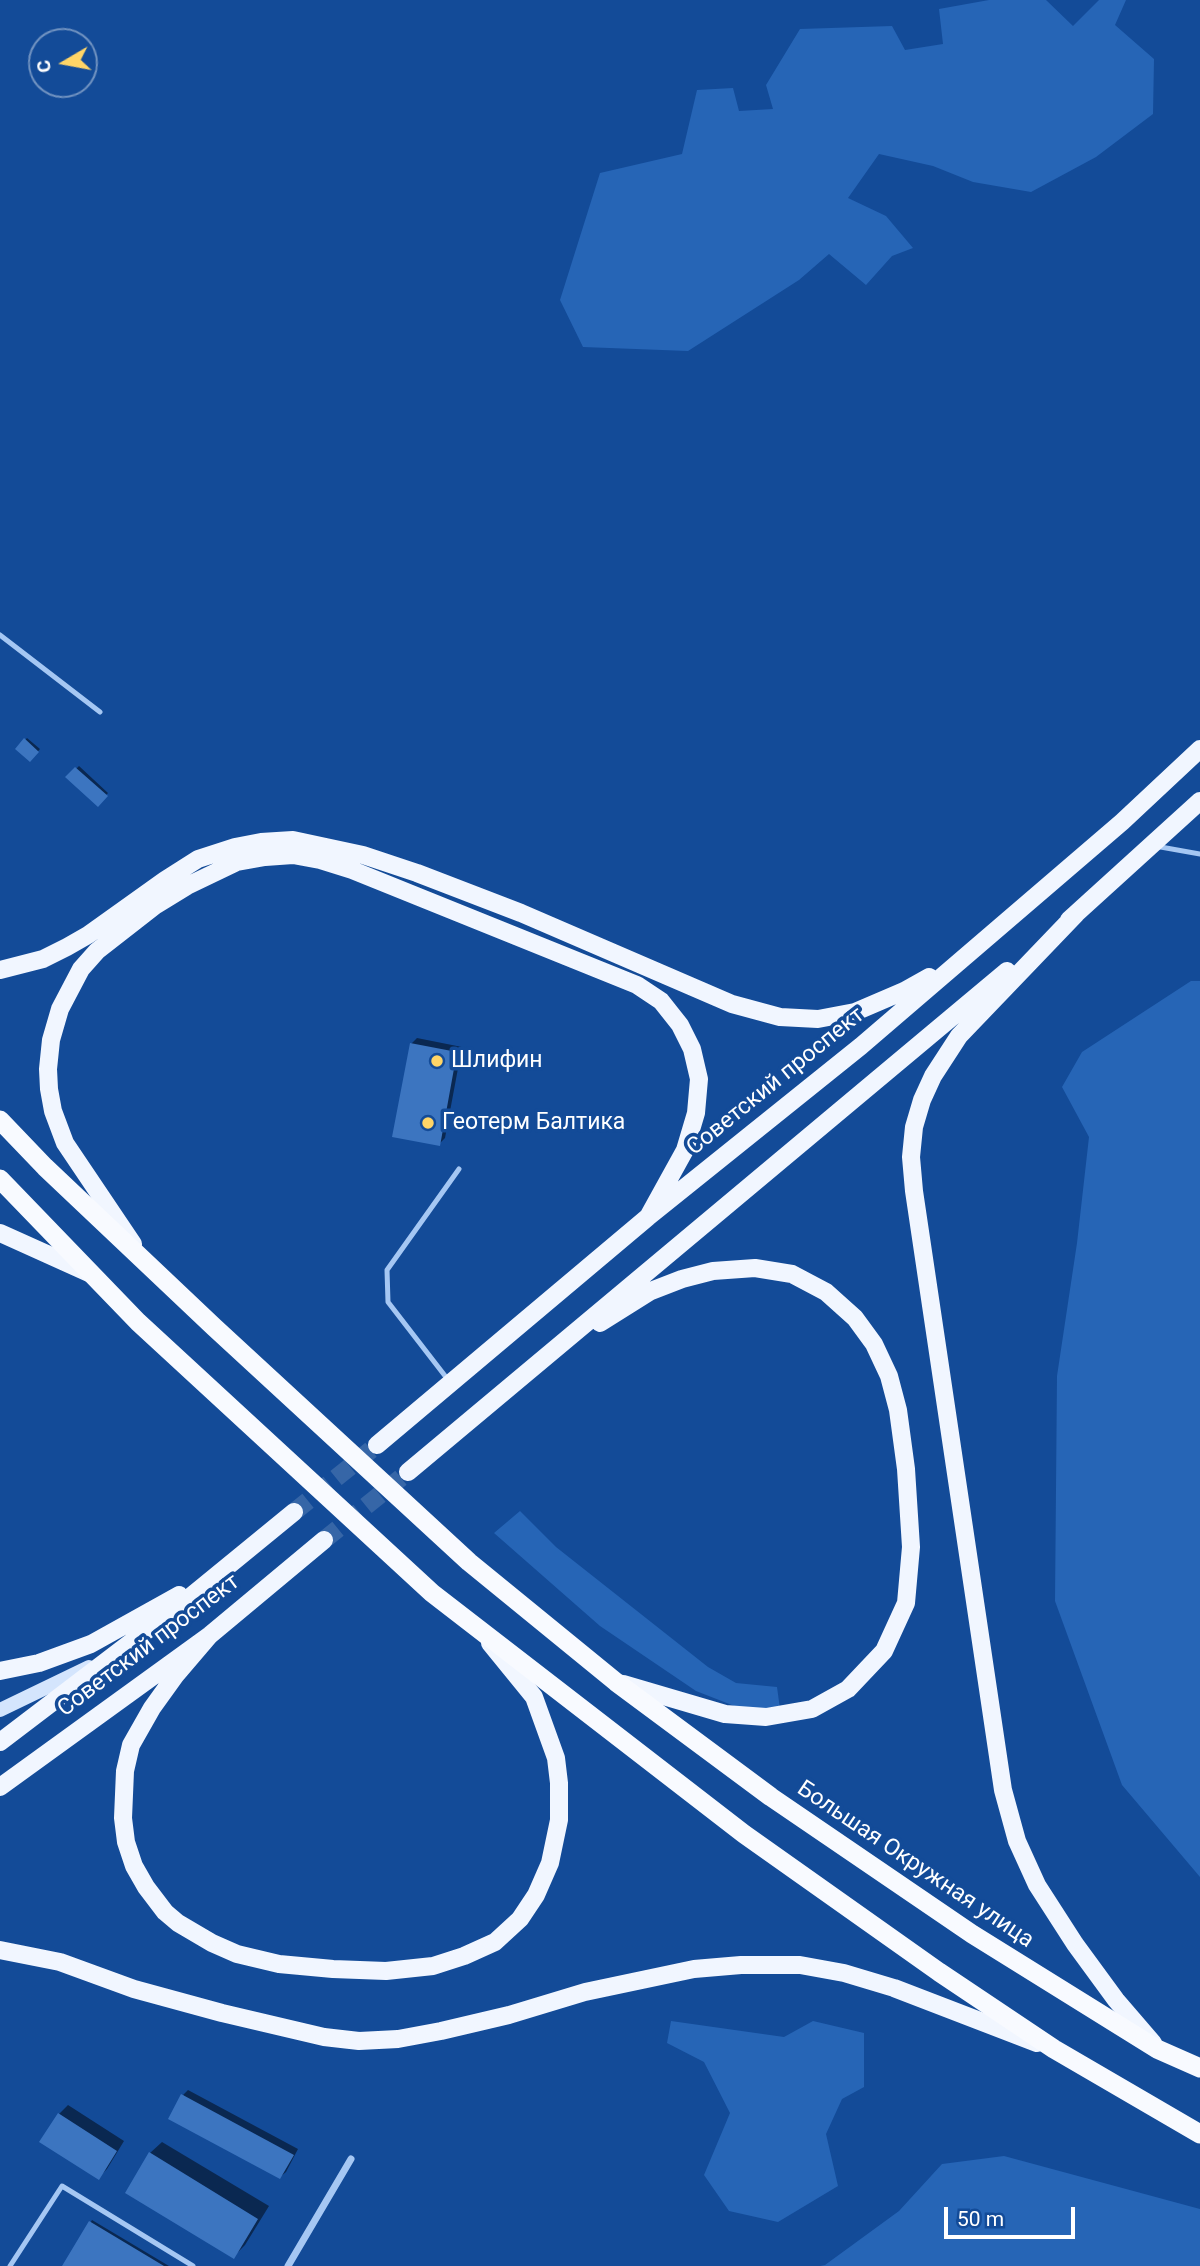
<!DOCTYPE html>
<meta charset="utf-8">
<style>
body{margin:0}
#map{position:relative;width:1200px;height:2266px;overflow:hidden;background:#134b98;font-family:Roboto,sans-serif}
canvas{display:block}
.north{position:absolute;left:28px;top:28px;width:70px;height:70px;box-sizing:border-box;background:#134b98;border:2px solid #7193c1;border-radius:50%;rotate:260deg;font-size:19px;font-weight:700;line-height:28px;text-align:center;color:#fff}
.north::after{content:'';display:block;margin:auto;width:24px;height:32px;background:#ffd567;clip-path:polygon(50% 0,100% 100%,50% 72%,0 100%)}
.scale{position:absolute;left:944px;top:2207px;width:131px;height:32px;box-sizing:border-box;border:4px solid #fff;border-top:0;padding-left:9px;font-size:21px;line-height:24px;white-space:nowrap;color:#fff;-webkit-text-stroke:5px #134b98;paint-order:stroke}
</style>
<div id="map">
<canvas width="1200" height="2266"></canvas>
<div class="north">С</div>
<div class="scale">50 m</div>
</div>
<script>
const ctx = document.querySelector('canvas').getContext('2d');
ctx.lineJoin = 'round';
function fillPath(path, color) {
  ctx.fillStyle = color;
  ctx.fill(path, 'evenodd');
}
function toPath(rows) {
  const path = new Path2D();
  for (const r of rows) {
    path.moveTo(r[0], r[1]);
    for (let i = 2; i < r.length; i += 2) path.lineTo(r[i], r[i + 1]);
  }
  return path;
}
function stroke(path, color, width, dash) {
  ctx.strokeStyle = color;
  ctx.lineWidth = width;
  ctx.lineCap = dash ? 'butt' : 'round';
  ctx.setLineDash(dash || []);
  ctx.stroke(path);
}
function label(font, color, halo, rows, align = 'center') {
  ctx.font = font + ' Roboto,sans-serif';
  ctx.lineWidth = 7;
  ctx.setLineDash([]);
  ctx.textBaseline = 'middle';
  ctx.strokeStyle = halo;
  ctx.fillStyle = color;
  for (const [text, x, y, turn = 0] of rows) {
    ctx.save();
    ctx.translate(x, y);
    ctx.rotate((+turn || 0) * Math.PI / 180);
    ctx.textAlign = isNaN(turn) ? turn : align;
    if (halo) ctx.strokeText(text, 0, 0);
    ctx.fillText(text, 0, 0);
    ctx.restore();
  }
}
const green = toPath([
 [989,0,1046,0,1073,26,1099,0,1126,0,1115,25,1154,59,1153,114,1096,157,1031,192,973,182,933,166,879,154,848,198,886,216,913,248,892,256,866,285,829,254,799,280,688,351,583,347,560,300,600,173,682,154,697,90,733,88,739,111,773,109,766,85,800,29,892,26,905,50,943,44,939,9],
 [1191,981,1200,981,1200,1877,1122,1785,1055,1601,1057,1376,1077,1243,1089,1137,1062,1087,1082,1052],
 [520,1511,556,1547,708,1667,736,1683,777,1687,780,1709,737,1707,696,1691,600,1626,494,1533],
 [671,2021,784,2037,813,2021,864,2033,864,2087,842,2099,826,2134,838,2186,778,2222,729,2211,704,2175,730,2113,704,2062,667,2043],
 [1004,2156,1200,2209,1200,2266,820,2266,825,2265,899,2211,942,2164]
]);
const shadow = toPath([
 [27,738,40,749,30,760,17,749],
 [79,766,108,793,98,804,68,777],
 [417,1038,462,1047,445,1138,439,1144,411,1044],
 [188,2090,298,2149,286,2172,280,2177,183,2095],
 [68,2105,124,2141,107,2169,99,2177,59,2114],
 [162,2142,269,2206,245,2245,233,2257,150,2153],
 [92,2220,169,2266,64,2266]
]);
const building = toPath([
 [24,738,39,752,30,762,15,749],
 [75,767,108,796,98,807,65,777],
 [410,1043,457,1052,440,1146,392,1137],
 [181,2094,294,2155,280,2179,168,2119],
 [58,2113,117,2151,99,2180,39,2142],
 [149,2152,258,2219,234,2259,125,2193],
 [89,2221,164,2266,62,2266]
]);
const primaryTunnel = toPath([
 [294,1512,377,1445],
 [324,1540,408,1472]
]);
const service = toPath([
 [0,635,100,712],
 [1155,846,1200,854],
 [449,1381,388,1302,387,1270,459,1169],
 [10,2266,62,2186,193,2266]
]);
const minor = toPath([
 [288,2266,351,2159]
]);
const secondary = toPath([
 [0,1710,89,1667]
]);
const primary = toPath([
 [1076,914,959,1036,933,1076,922,1100,914,1127,911,1157,914,1191,1003,1790,1017,1841,1037,1885,1075,1944,1116,2000,1153,2043],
 [1069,920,1200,801],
 [0,970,43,959,67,947,88,935,165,880,198,859,235,847,261,842,293,840,363,855,417,873,521,913,732,1004,780,1017,818,1019,855,1012,904,991,929,977],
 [0,1233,89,1273],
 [133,1244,65,1143,53,1111,49,1089,48,1069,51,1040,60,1009,81,969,97,951,156,905,187,886,237,862,265,857,293,855,320,860,352,870,637,985,661,1001,680,1025,692,1049,699,1079,696,1113,685,1150,648,1217],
 [600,1323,651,1291,682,1279,713,1271,755,1268,792,1274,826,1292,855,1318,874,1344,889,1376,898,1410,906,1469,911,1547,906,1603,884,1651,848,1689,812,1709,766,1717,725,1714,623,1684],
 [377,1445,648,1217,861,1046,1122,822,1200,749],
 [408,1472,1007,971],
 [210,1635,175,1676,152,1708,131,1745,125,1771,123,1818,126,1842,134,1866,146,1887,165,1912,178,1923,212,1943,237,1954,279,1964,333,1969,386,1971,433,1966,464,1956,495,1942,520,1919,536,1895,550,1863,559,1820,559,1783,556,1758,534,1697,490,1643],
 [0,1671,39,1663,91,1644,179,1595],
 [0,1742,184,1602,294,1512],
 [0,1787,210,1635,324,1540],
 [0,1950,60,1962,134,1989,222,2013,324,2037,359,2041,398,2039,441,2031,509,2015,585,1992,694,1969,741,1965,800,1965,844,1973,894,1988,1037,2043]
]);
const trunk = toPath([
 [0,1120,45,1167,214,1327,469,1562,616,1682,771,1797,972,1934,1157,2049,1200,2068],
 [0,1179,138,1322,432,1593,744,1834,939,1972,1054,2049,1200,2134]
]);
const markers = [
 [437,1061,7,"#ffd567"],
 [428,1123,7,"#ffd567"]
];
const poiNames = [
 ["Шлифин",451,1061],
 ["Геотерм Балтика",442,1123]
];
const streetNames = [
 ["Советский проспект",776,1082,-39],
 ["Советский проспект",149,1646,-37],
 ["Большая Окружная улица",915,1865,34]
];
fillPath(green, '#2665b6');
fillPath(shadow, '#0007');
fillPath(building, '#3c75c0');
stroke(primaryTunnel, '#3666a7', 18, [18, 9]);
stroke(service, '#a5c7f3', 5);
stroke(minor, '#a5c7f3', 7);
stroke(secondary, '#d4e5fd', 14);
stroke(primary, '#f1f6ff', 18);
stroke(trunk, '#f8faff', 19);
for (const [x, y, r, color] of markers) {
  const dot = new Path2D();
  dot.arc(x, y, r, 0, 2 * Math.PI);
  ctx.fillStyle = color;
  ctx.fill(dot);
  stroke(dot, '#134b98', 2.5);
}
label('23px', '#fff', '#134b98', poiNames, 'left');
label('23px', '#fff', '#134b98', streetNames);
</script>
